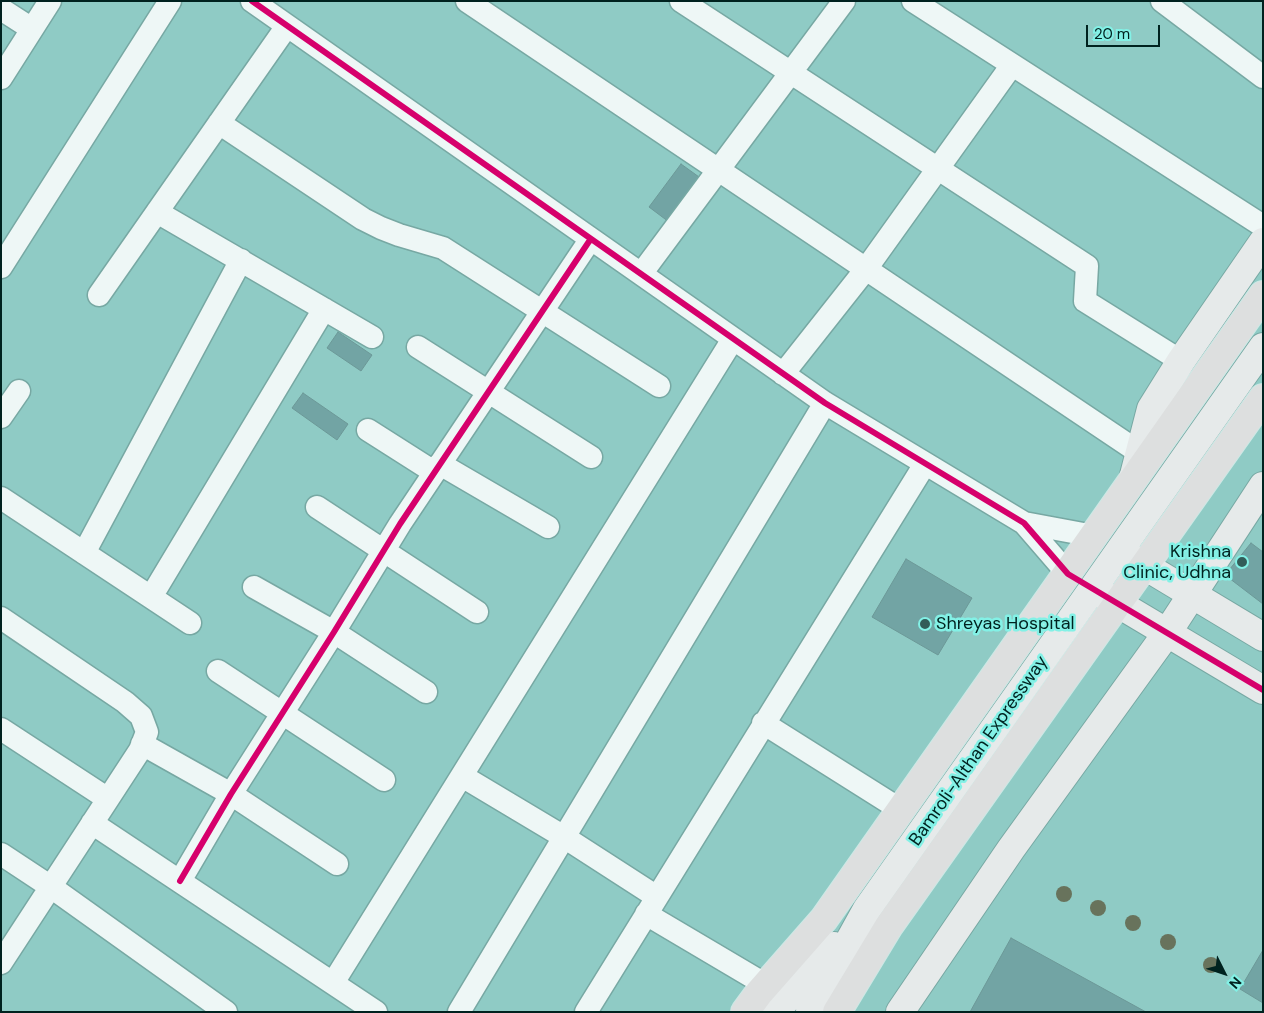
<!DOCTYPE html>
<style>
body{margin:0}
#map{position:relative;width:1264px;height:1013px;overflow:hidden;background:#8fcbc5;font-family:"DM Sans",sans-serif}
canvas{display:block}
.frame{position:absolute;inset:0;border:2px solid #00221f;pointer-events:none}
.north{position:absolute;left:1199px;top:948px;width:50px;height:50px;-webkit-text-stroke:4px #83f1e6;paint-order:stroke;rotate:131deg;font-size:14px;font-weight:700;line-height:20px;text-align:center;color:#00221f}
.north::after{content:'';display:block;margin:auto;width:18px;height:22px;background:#00221f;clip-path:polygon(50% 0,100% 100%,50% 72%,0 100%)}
.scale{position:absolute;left:1086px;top:25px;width:74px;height:22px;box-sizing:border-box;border:2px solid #00221f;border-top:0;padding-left:6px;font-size:15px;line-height:18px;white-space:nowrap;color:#00221f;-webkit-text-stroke:4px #83f1e6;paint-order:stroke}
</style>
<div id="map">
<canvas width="1264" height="1013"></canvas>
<div class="frame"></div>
<div class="north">N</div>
<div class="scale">20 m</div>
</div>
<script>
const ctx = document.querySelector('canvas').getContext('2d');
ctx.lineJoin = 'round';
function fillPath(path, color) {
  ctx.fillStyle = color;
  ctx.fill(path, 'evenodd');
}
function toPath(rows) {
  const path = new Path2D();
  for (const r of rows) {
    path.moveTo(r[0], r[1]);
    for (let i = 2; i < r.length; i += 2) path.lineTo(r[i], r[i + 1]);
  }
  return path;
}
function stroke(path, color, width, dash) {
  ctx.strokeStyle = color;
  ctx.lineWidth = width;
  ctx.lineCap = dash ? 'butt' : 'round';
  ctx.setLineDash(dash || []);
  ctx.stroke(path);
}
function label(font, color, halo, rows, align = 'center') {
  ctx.font = font + ' "DM Sans",sans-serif';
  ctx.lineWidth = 5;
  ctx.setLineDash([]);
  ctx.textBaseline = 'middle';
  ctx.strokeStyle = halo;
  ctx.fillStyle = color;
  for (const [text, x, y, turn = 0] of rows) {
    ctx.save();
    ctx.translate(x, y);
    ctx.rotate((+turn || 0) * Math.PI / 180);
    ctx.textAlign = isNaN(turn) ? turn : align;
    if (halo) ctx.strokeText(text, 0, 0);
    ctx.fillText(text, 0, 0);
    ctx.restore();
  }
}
const building = toPath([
 [681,164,706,182,673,225,649,207,681,164],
 [338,332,372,355,361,371,327,348,338,332],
 [303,393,348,424,337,440,292,408,303,393],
 [1251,543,1263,552,1263,604,1225,575,1251,543],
 [906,559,972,598,938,655,872,617,906,559],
 [1011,938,1146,1012,970,1012,1011,938],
 [1263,950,1263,1003,1240,989,1263,950]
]);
const street = toPath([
 [252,1,825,403,1024,523,1068,574],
 [467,1,1140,453],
 [681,1,1087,266,1085,301,1181,361],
 [913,1,1263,226],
 [1162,1,1263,77],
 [1,9,32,29],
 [1,78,50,1],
 [219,123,363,219,381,228,399,235,443,248,659,386],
 [157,212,372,337],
 [1,267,170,1],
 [641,274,844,1],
 [99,295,287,26],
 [418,347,591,457],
 [783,374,866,269,1012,65],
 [1,417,19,391],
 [368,430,434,472],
 [440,464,548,527],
 [1,498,190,623],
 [317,507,477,612],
 [1024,523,1094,536],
 [84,553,241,260],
 [254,587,334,632,426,692],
 [151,597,324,309],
 [1,618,125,702,141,716,147,732,140,750,1,963],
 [218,671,384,780],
 [763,723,901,810],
 [1,729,108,799],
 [142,744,231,794,337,864],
 [462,776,564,837,657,897],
 [92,823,376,1012],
 [1,854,51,887,226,1012],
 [180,881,231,794,334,632,400,524,590,240],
 [646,914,766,985],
 [333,983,733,339],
 [459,1012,825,403],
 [586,1012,925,464]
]);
const secondary = toPath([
 [1133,479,1151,409,1181,361,1263,242],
 [1125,554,1263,637],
 [1097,591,1263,690],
 [775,1012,834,946],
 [810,1012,867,909,1263,347],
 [900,1012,1011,849,1167,633,1263,486]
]);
const primary = toPath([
 [745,1012,759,993,824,919,1263,295],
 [837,1012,889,926,1263,398]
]);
const cycleway = toPath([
 [252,1,825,403,1024,523,1068,574,1263,690],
 [180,881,231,794,334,632,400,524,590,240]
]);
const trees = [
 [1064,894],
 [1098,908],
 [1133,923],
 [1168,942],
 [1211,965]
];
const markers = [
 [1242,562,6,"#325d59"],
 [925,624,6,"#325d59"]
];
const poiNames = [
 ["Krishna",1231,552],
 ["Clinic, Udhna",1231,573],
 ["Shreyas Hospital",936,624,"left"]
];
const streetNames = [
 ["Bamroli-Althan Expressway",979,751,-55]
];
fillPath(building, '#72a4a4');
stroke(building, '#6c9897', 1);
stroke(street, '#77a8a3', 25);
stroke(secondary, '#77a8a3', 30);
stroke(primary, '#cde8e5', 30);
stroke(street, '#eef7f6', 22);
stroke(secondary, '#e6eaea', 28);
stroke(primary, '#dddfdf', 28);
stroke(cycleway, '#d6006c', 6);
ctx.fillStyle = '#68735c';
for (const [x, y] of trees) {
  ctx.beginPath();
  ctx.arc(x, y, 8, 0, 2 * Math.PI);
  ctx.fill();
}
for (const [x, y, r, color] of markers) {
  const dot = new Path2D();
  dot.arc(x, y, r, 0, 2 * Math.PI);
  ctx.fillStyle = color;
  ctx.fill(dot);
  stroke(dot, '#83f1e6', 2);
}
label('18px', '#00221f', '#83f1e6', poiNames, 'right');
label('18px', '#00221f', '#83f1e6', streetNames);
</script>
